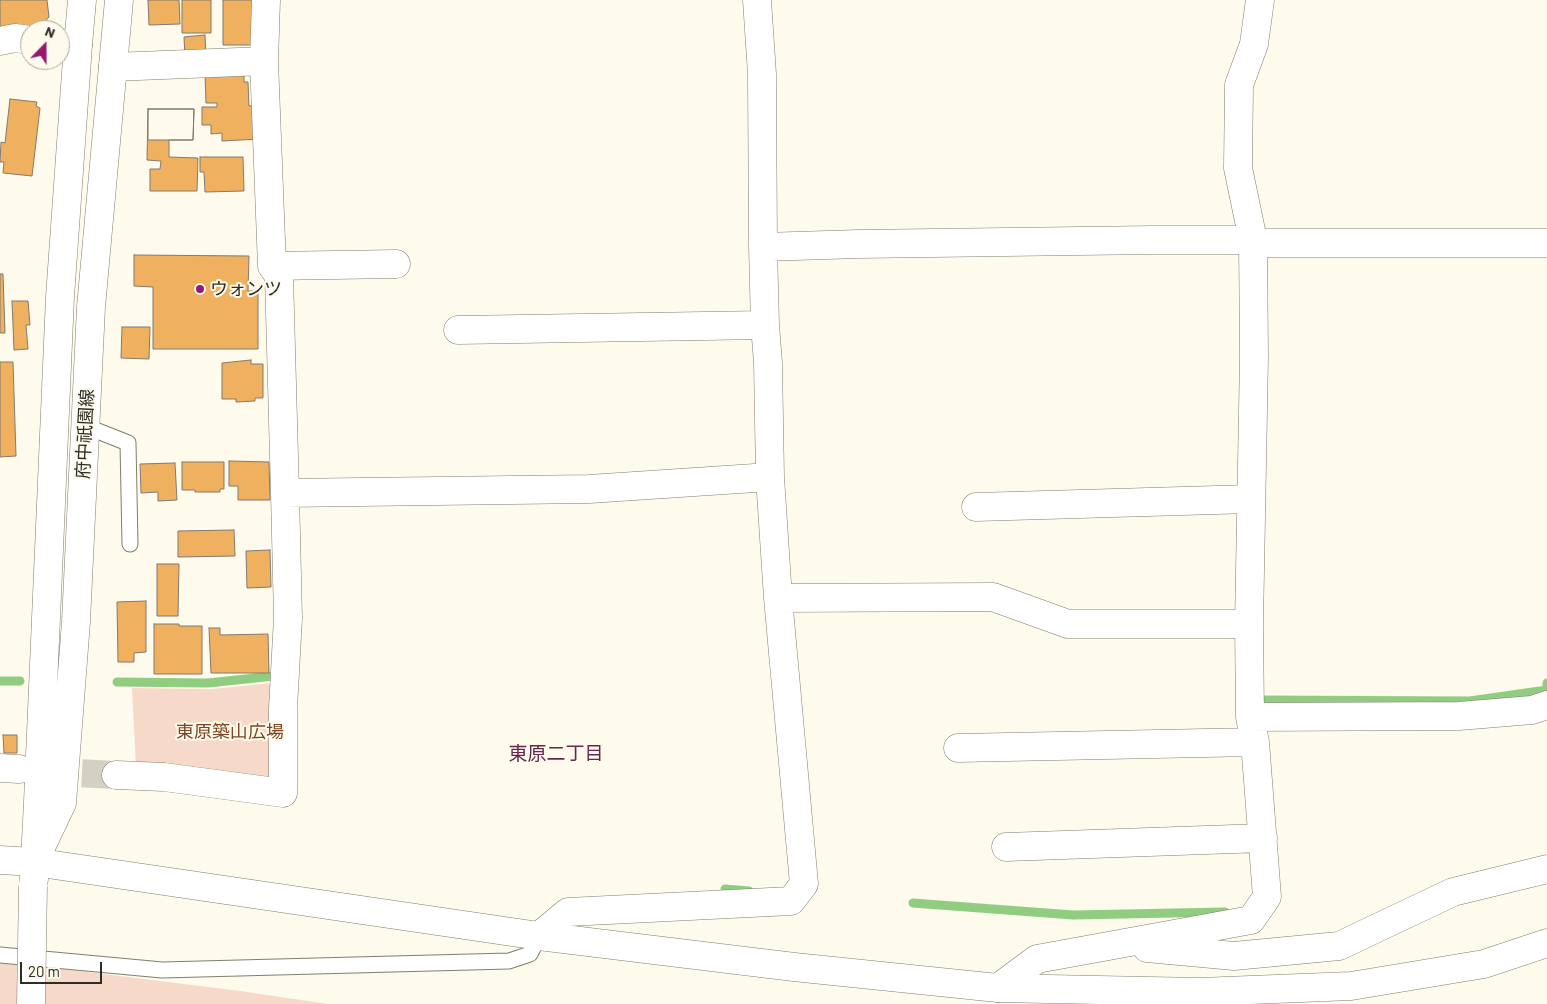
<!DOCTYPE html>
<meta charset="utf-8">
<style>
body{margin:0}
#map{position:relative;width:1547px;height:1004px;overflow:hidden;background:#fefaec;font-family:Barlow,sans-serif}
canvas{display:block}
.north{position:absolute;left:20px;top:20px;width:50px;height:50px;box-sizing:border-box;background:#fefaec;border:1px solid #aaa89d;border-radius:50%;rotate:22deg;font-size:14px;font-weight:700;line-height:20px;text-align:center;color:#2d2c26}
.north::after{content:'';display:block;margin:auto;width:18px;height:22px;background:#951771;clip-path:polygon(50% 0,100% 100%,50% 72%,0 100%)}
.scale{position:absolute;left:20px;top:962px;width:82px;height:22px;box-sizing:border-box;border:2px solid #2d2c26;border-top:0;padding-left:6px;font-size:15px;line-height:18px;white-space:nowrap;color:#2d2c26;-webkit-text-stroke:4px #fefaec;paint-order:stroke}
</style>
<div id="map">
<canvas width="1547" height="1004"></canvas>
<div class="north">N</div>
<div class="scale">20 m</div>
</div>
<script>
const ctx = document.querySelector('canvas').getContext('2d');
ctx.lineJoin = 'round';
function fillPath(path, color) {
  ctx.fillStyle = color;
  ctx.fill(path, 'evenodd');
}
function toPath(rows) {
  const path = new Path2D();
  for (const r of rows) {
    path.moveTo(r[0], r[1]);
    for (let i = 2; i < r.length; i += 2) path.lineTo(r[i], r[i + 1]);
  }
  return path;
}
function stroke(path, color, width, dash) {
  ctx.strokeStyle = color;
  ctx.lineWidth = width;
  ctx.lineCap = dash ? 'butt' : 'round';
  ctx.setLineDash(dash || []);
  ctx.stroke(path);
}
function label(font, color, halo, rows, align = 'center') {
  ctx.font = font + ' Barlow,"Noto Sans JP",sans-serif';
  ctx.lineWidth = 4;
  ctx.setLineDash([]);
  ctx.textBaseline = 'middle';
  ctx.strokeStyle = halo;
  ctx.fillStyle = color;
  for (const [text, x, y, turn = 0] of rows) {
    ctx.save();
    ctx.translate(x, y);
    ctx.rotate((+turn || 0) * Math.PI / 180);
    ctx.textAlign = isNaN(turn) ? turn : align;
    if (halo) ctx.strokeText(text, 0, 0);
    ctx.fillText(text, 0, 0);
    ctx.restore();
  }
}
const green = toPath([
 [273,683,274,780,136,766,132,688,212,689],
 [0,961,240,991,328,1004,0,1004]
]);
const stream = toPath([
 [0,681,20,681],
 [117,682,208,683,274,676,279,669],
 [1261,700,1470,701,1547,690,1547,683],
 [725,889,749,891],
 [913,903,1073,915,1225,912]
]);
const building = toPath([
 [0,0,47,0,49,17,40,27,0,28,0,0],
 [148,0,179,0,180,24,149,25,148,0],
 [182,0,211,0,211,33,182,33,182,0],
 [223,0,253,0,253,45,223,45,223,0],
 [205,35,206,56,185,57,184,37,205,35],
 [244,72,244,82,248,82,249,106,258,105,259,139,222,141,222,133,211,134,211,125,202,125,202,107,217,107,217,103,206,103,205,74,244,72],
 [10,99,37,102,36,106,40,108,32,176,3,173,4,162,0,162,1,142,5,143,10,99],
 [148,109,194,109,193,140,169,140,169,157,198,158,197,191,150,191,150,169,160,169,161,161,147,160,148,109],
 [148,109,194,109,193,140,148,140,148,109],
 [200,157,243,157,244,191,205,192,204,172,200,172,200,157],
 [134,255,249,256,248,291,258,291,258,349,153,349,153,287,134,286,134,255],
 [0,274,3,274,5,333,0,333,0,274],
 [12,301,28,301,30,325,26,325,28,349,14,350,12,301],
 [122,327,150,327,149,359,121,358,122,327],
 [251,360,251,364,263,364,263,398,255,398,255,401,236,402,236,399,222,399,222,363,251,360],
 [0,362,13,362,16,456,0,457,0,362],
 [229,461,269,462,270,500,238,500,238,486,229,486,229,461],
 [182,462,224,462,224,489,220,489,220,492,195,492,195,490,182,490,182,462],
 [175,463,177,500,158,501,158,492,141,493,140,464,175,463],
 [234,530,235,556,178,557,178,531,234,530],
 [270,550,271,587,247,588,246,551,270,550],
 [157,564,179,564,178,616,157,616,157,564],
 [146,601,146,652,134,653,134,662,118,662,117,602,146,601],
 [154,624,179,624,179,626,202,626,202,674,154,674,154,624],
 [209,628,220,628,220,635,268,634,269,673,211,673,209,628],
 [3,735,17,735,17,753,4,753,3,735]
]);
const streetTunnel = toPath([
 [40,771,116,775]
]);
const lane = toPath([
 [85,426,128,443,130,544],
 [0,955,162,970,509,961,530,954,539,936]
]);
const street = toPath([
 [0,41,15,38,30,40],
 [60,43,78,45],
 [113,67,264,61],
 [763,247,859,244,1153,240,1253,240,1263,243,1547,243],
 [272,266,396,264],
 [458,330,765,325],
 [285,493,589,489,770,477],
 [976,507,1251,499],
 [778,598,993,597,1068,624,1249,624],
 [1250,717,1459,716,1532,710,1547,705],
 [958,748,1255,742],
 [0,768,19,769],
 [116,775,164,777,283,793,283,708,288,618,285,493,279,276,272,266,264,61,266,0],
 [1006,847,1263,838],
 [539,936,568,912,791,901,804,884,778,598,770,477,768,363,765,325,763,247,762,74,757,0],
 [1147,948,1234,956,1339,946,1453,892,1547,869],
 [998,988,1037,959,1251,920,1267,897,1255,742,1250,717,1249,624,1254,357,1253,240,1238,168,1239,85,1254,44,1260,0]
]);
const secondary = toPath([
 [41,847,62,803,76,622,91,307,119,0],
 [0,860,34,862,539,936,794,967,998,988,1200,992,1351,986,1484,964,1547,943],
 [34,879,38,802,60,297,78,45,82,0]
]);
const secondaryBridge = toPath([
 [31,1004,33,886]
]);
const markers = [
 [200,289,5,"#951771"]
];
const poiNames = [
 ["ウォンツ",210,289]
];
const streetNames = [
 ["府中祇園線",85,434,-87]
];
const parkNames = [
 ["東原築山広場",230,732]
];
const neighbourhoodNames = [
 ["東原二丁目",556,754]
];
fillPath(green, '#f7d9c9');
stroke(stream, '#91cd81', 9);
fillPath(building, '#efb160');
stroke(building, '#83796e', 1);
stroke(streetTunnel, '#d4d1c4', 28, [28, 14]);
stroke(lane, '#817d70', 17);
stroke(street, '#817d70', 29);
stroke(secondary, '#817d70', 29);
stroke(lane, '#fff', 15);
stroke(street, '#fff', 28);
stroke(secondary, '#fff', 28);
stroke(secondaryBridge, '#817d70', 29, []);
stroke(secondaryBridge, '#fff', 28);
for (const [x, y, r, color] of markers) {
  const dot = new Path2D();
  dot.arc(x, y, r, 0, 2 * Math.PI);
  ctx.fillStyle = color;
  ctx.fill(dot);
  stroke(dot, '#fefaec', 2);
}
label('18px', '#2d2c26', '#fefaec', poiNames, 'left');
label('18px', '#2d2c26', '#fefaec', streetNames);
label('18px', '#7c4421', '#fefaec', parkNames);
label('19px', '#64284f', '#fefaec', neighbourhoodNames);
</script>
